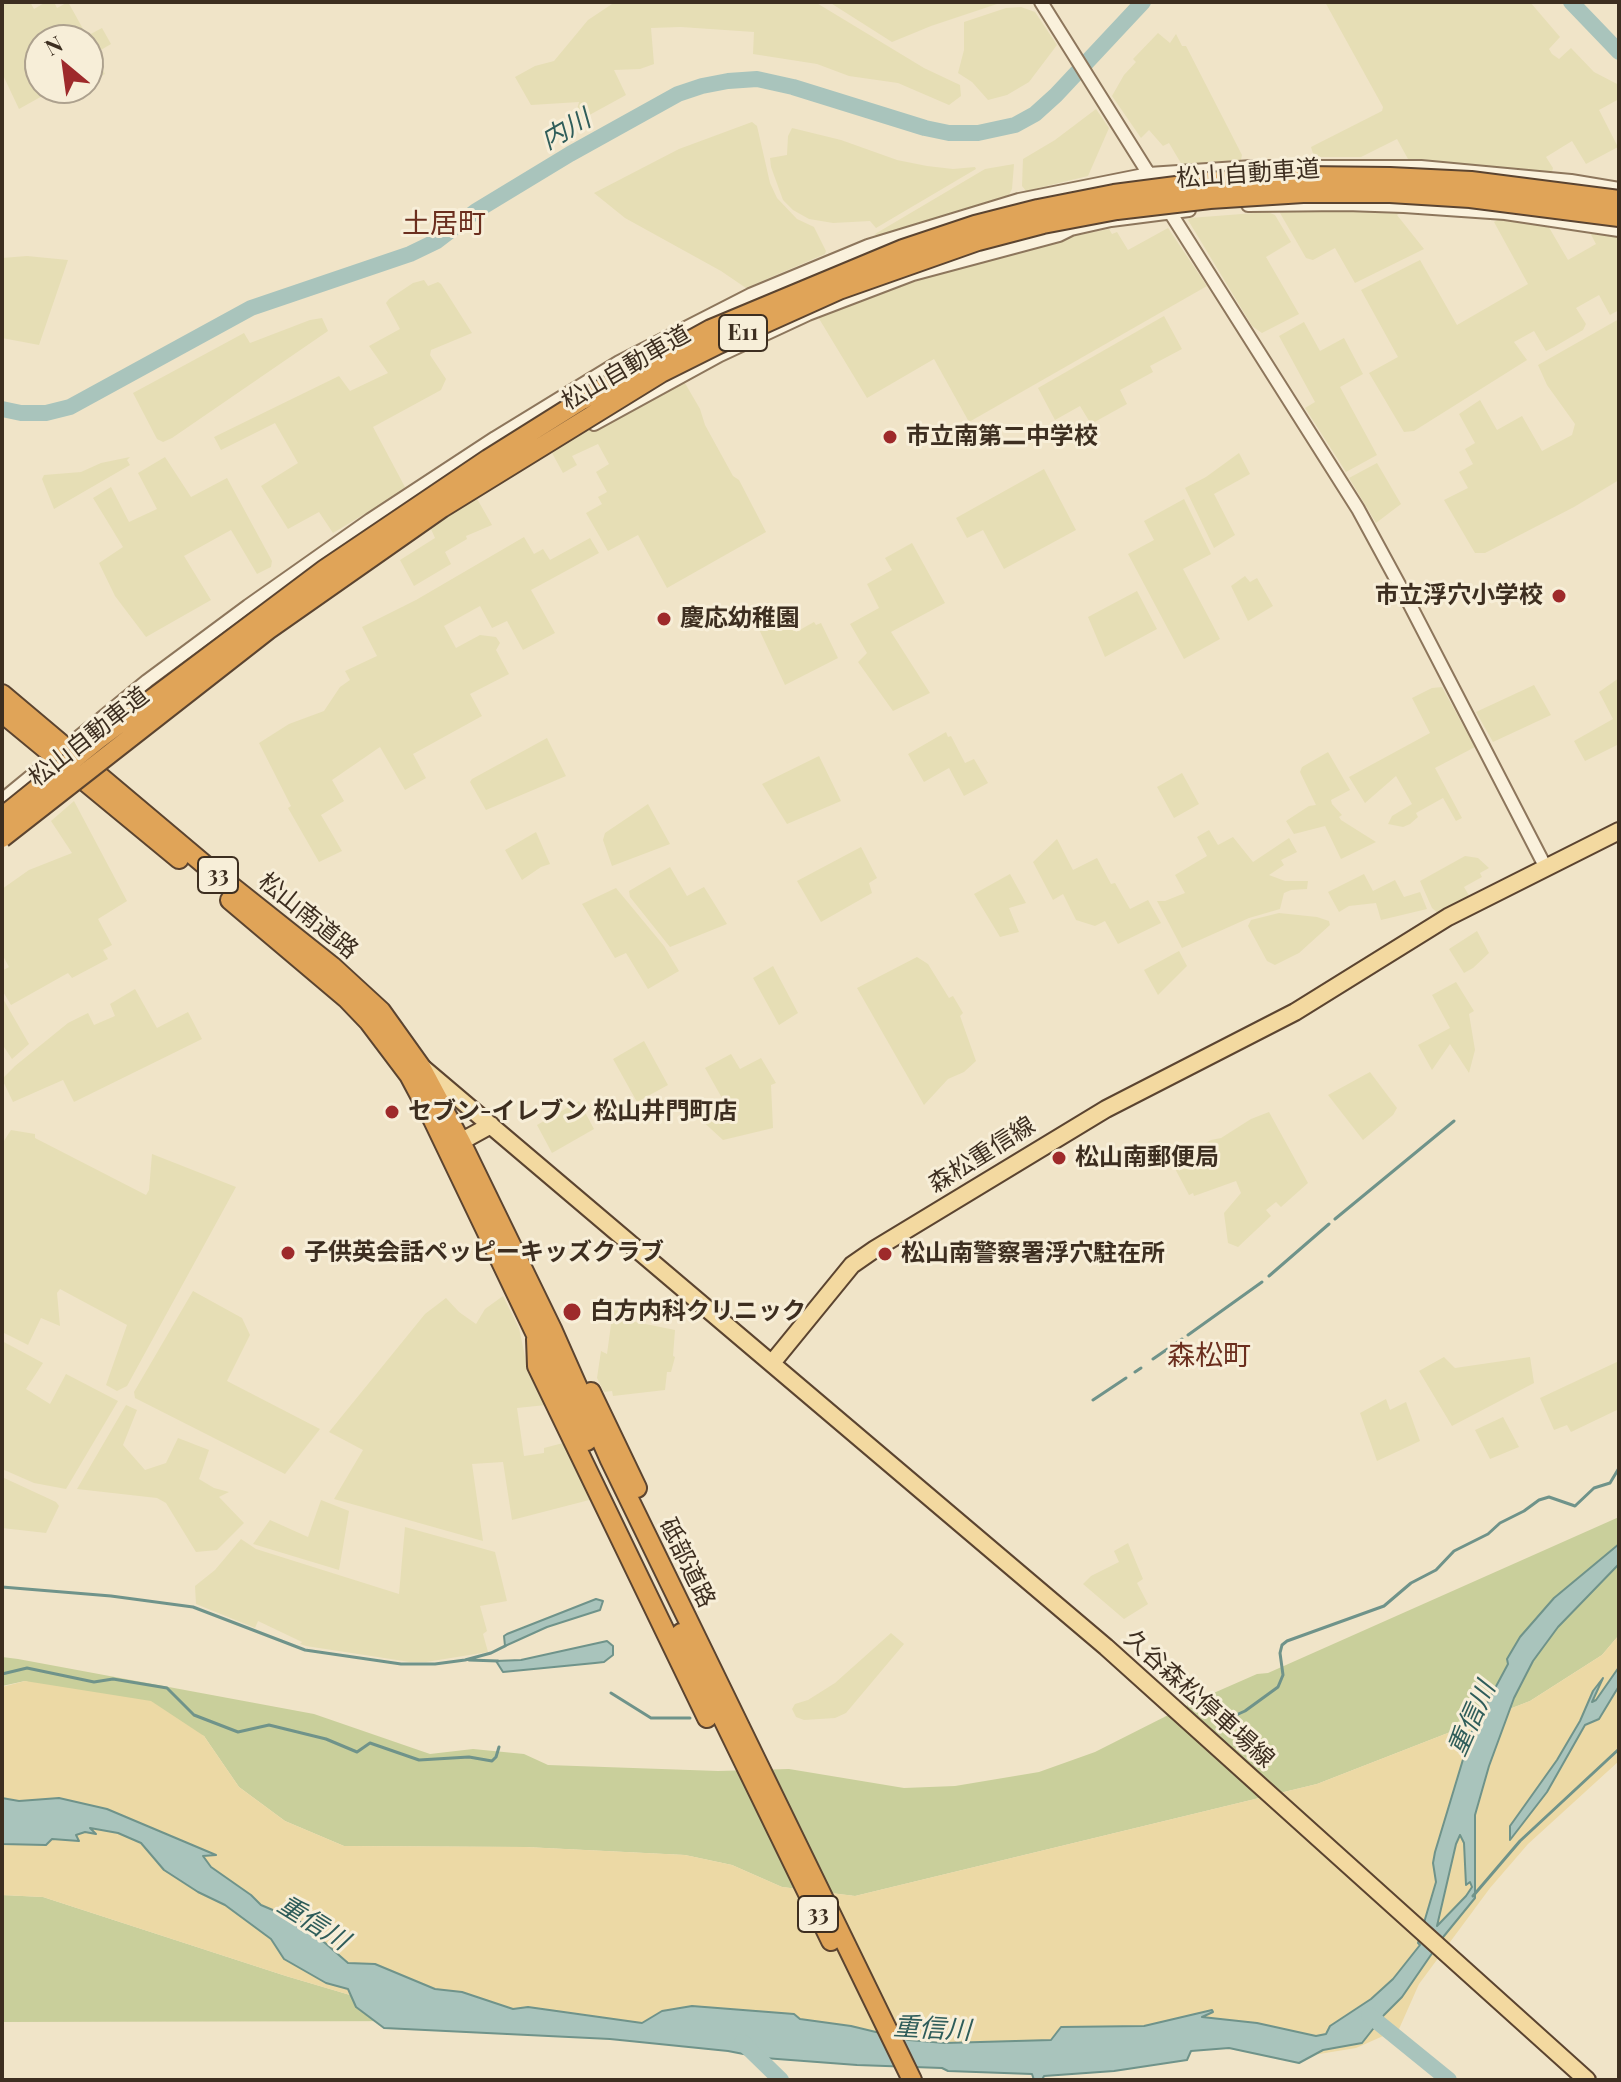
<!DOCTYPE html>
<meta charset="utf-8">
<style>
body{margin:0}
#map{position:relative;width:1621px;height:2082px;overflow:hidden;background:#f0e4c8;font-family:"Playfair Display",serif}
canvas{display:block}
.frame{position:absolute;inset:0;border:4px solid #3d2e20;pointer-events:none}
.north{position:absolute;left:24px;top:24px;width:80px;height:80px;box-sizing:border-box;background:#f7eed8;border:2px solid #ada18e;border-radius:50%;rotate:331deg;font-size:22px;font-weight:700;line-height:32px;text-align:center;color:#3d2e20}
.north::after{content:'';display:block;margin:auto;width:28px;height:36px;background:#9e2a2b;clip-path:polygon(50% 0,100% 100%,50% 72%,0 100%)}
</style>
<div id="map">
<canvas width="1621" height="2082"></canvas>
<div class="frame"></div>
<div class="north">N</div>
</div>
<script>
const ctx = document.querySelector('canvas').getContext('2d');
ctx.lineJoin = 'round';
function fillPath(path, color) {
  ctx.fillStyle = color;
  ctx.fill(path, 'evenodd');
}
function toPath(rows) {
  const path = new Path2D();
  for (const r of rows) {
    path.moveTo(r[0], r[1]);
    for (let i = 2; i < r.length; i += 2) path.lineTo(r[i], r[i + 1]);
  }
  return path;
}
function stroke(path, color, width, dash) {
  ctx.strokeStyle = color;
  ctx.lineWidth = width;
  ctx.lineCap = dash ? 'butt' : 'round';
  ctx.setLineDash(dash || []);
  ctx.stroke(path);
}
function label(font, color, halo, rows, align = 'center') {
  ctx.font = font + ' "Playfair Display","Noto Sans JP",serif';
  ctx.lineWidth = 6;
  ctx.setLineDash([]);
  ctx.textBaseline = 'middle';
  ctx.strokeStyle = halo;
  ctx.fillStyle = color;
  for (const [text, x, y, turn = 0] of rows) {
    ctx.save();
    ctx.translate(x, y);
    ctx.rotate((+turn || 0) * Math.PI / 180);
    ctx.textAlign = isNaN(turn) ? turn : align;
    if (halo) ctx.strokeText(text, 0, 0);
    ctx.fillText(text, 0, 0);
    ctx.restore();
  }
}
const farmland = toPath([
 [2,2,30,2,34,9,46,2,54,2,57,8,68,2,87,36,102,28,111,44,94,54,105,74,88,81,88,40,40,40,40,88,75,88,57,97,53,90,19,109,2,73],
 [615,2,815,2,924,68,960,85,961,96,949,105,898,83,849,76,817,64,753,54,754,32,681,27,651,28,654,64,640,69,614,70,626,95,573,124,579,102,531,105,515,77,535,66,554,61,588,20],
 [829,2,999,2,1000,3,931,26,892,42],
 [1325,2,1530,2,1560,37,1549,49,1552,54,1559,59,1571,48,1594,72,1619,85,1619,99,1599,110,1618,147,1586,164,1572,141,1546,157,1553,168,1552,172,1408,159,1397,139,1361,157,1314,157,1311,147,1382,111,1383,107],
 [1021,7,1035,12,1057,45,1029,82,1007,95,988,100,972,82,958,73,964,50,964,22,1006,8],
 [1158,33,1170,43,1176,34,1182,46,1186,46,1242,155,1241,160,1182,165,1169,143,1163,146,1149,130,1141,138,1112,96,1124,75,1136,62,1133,59],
 [1096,109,1109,128,1088,176,1026,191,1022,186,1023,159,1055,140],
 [752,122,757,126,770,183,777,198,797,219,814,227,826,251,825,254,746,288,721,271,625,218,594,193,679,149],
 [792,128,841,140,897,160,927,166,953,169,975,167,976,169,876,228,870,221,833,223,809,219,793,210,783,200,771,167,770,158,787,155,788,136],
 [1014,164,1012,189,1008,197,876,236,875,234,985,169],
 [1345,209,1403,211,1397,215,1424,249,1355,283,1335,248,1313,260,1306,258,1280,213,1282,210],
 [1268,212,1275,215,1291,242,1266,257,1299,314,1262,333,1252,326,1188,220,1190,218],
 [1501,218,1526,224,1547,224,1568,260,1596,244,1588,229,1619,236,1619,310,1610,315,1599,295,1576,308,1586,324,1583,330,1554,347,1546,351,1534,331,1514,342,1527,360,1414,431,1404,432,1369,373,1398,357,1361,290,1420,260,1457,325,1528,284,1494,222],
 [1168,228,1207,286,969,422,934,359,867,398,818,317,820,314,915,278,1037,243,1109,229,1112,234,1117,232,1128,250],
 [27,256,68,260,39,345,2,338,2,258],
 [424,280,428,286,438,282,441,284,472,333,431,350,430,355,446,379,441,390,373,427,406,489,333,533,319,512,288,529,261,486,298,463,275,423,221,450,214,437,339,376,350,391,388,373,369,346,400,329,386,303,389,299,413,283],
 [1164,316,1182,349,1150,366,1153,372,1120,390,1127,404,1091,424,1080,406,1055,420,1038,388],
 [322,318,328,331,172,438,163,442,157,439,133,393,244,333,250,343,310,320],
 [1619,319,1619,480,1574,507,1485,553,1475,553,1444,500,1468,488,1459,472,1473,464,1465,449,1475,443,1459,414,1480,400,1497,430,1522,416,1542,451,1572,435,1575,424,1547,385,1538,365],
 [1304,322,1320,351,1344,338,1363,374,1340,387,1377,455,1346,472,1305,408,1315,402,1279,336],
 [682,378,700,409,705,425,733,476,739,480,766,532,667,588,638,535,608,551,586,513,602,504,598,497,607,492,596,472,609,464,598,444,572,456,577,465,563,473,552,453,607,419],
 [1239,453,1250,474,1214,494,1235,535,1214,548,1185,488,1206,477],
 [130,457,127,460,130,465,54,509,42,479,44,475,81,472,101,463],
 [165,457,191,497,227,478,272,561,271,567,257,574,231,530,184,556,211,600,146,637,115,596,99,563,123,547,93,498,111,487,129,522,157,509,138,473],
 [1377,463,1401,504,1376,523,1349,478],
 [1044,469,1076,530,1004,569,983,530,967,538,956,518],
 [476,497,492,525,466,536,467,539,445,552,451,564,414,586,400,560,435,538,430,527],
 [1184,499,1211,554,1183,569,1220,639,1184,659,1128,554,1154,540,1144,521],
 [524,537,534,554,543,549,550,560,590,538,599,553,531,590,555,633,523,650,507,621,492,628,480,606,444,626,456,648,480,635,496,637,500,643,496,650,509,674,470,694,482,716,413,754,426,778,405,790,380,747,332,780,344,801,321,815,342,851,319,862,288,808,291,806,259,743,289,724,324,711,340,687,350,680,345,671,377,656,362,627,416,600],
 [912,543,945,603,891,632,930,693,893,711,858,662,867,653,850,624,879,608,867,584,892,570,885,558],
 [1245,576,1250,582,1257,578,1273,606,1248,621,1231,586],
 [1137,591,1157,629,1105,657,1088,617],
 [785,609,796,632,814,622,816,625,821,623,838,658,785,685,757,625],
 [1619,678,1619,744,1585,761,1574,741,1613,719,1599,692],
 [1534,685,1551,715,1493,742,1476,712],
 [1442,687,1475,747,1435,768,1462,818,1456,821,1443,798,1416,813,1418,817,1410,824,1403,827,1388,824,1392,816,1412,804,1396,776,1365,803,1349,777,1430,733,1412,698,1432,688],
 [946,732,948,737,951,736,965,763,974,759,988,783,964,796,949,768,924,782,908,754],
 [547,738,566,776,486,810,470,782,472,779],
 [1328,752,1350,790,1331,800,1332,804,1342,815,1339,817,1341,820,1376,842,1341,859,1325,826,1294,834,1286,821,1309,806,1316,805,1300,772,1302,767],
 [819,756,841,801,787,824,762,784],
 [1182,773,1199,804,1174,818,1157,787],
 [74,801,127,901,98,919,112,945,103,950,108,959,72,978,68,973,11,1005,2,990,2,971,9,967,2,954,2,889,29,870,72,853,51,821],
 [648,804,670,844,612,866,603,840,605,833],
 [1209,830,1218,845,1233,837,1253,862,1289,838,1297,852,1281,860,1284,865,1269,875,1285,881,1308,881,1307,889,1291,890,1284,893,1280,909,1249,918,1182,948,1157,901,1165,901,1185,893,1175,875,1207,856,1197,837],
 [536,832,550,864,541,867,522,880,505,850],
 [1057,839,1073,870,1097,858,1111,884,1115,883,1130,909,1148,900,1161,923,1118,944,1105,921,1095,926,1076,920,1063,894,1053,900,1033,862],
 [861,847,877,878,869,883,872,893,821,922,797,881],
 [1465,856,1478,858,1489,868,1480,873,1482,877,1464,887,1471,899,1440,915,1432,908,1420,881],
 [670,867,687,896,704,887,727,924,670,947,630,897,629,891],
 [1010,874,1026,903,1009,908,1019,932,1000,937,974,894],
 [1364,874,1373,891,1395,880,1404,897,1420,892,1427,909,1381,920,1376,903,1349,906,1339,912,1328,892],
 [616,888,664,946,679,971,648,989,626,953,615,958,582,904],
 [1279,913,1317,917,1329,921,1330,925,1299,953,1275,965,1267,961,1248,926,1251,920],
 [1477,931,1489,953,1473,968,1464,973,1449,949],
 [1179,951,1187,966,1158,995,1144,970],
 [917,957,928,964,949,998,953,996,963,1013,960,1016,976,1061,964,1072,948,1079,924,1105,857,988],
 [773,966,798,1013,779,1025,753,978],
 [1456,982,1474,1011,1469,1014,1475,1050,1469,1073,1450,1044,1432,1070,1418,1045,1450,1028,1432,995],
 [135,989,157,1028,188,1012,202,1039,74,1102,63,1080,13,1102,2,1079,15,1066,68,1023,88,1013,94,1025,115,1016,110,1004],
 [2,997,29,1044,12,1059,2,1044],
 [644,1041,668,1085,637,1102,613,1059],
 [731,1054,740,1069,761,1058,776,1083,771,1085,773,1128,723,1140,699,1118,722,1098,705,1068],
 [1370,1072,1397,1108,1393,1115,1363,1140,1328,1095],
 [579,1101,594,1129,552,1153,537,1125],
 [1269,1112,1308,1183,1281,1207,1276,1202,1266,1210,1271,1216,1238,1247,1228,1243,1224,1213,1241,1193,1236,1181,1194,1196,1193,1193,1189,1195,1172,1163,1211,1140,1221,1138,1251,1119],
 [11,1130,35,1134,35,1138,146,1195,149,1190,152,1154,236,1187,127,1386,117,1391,106,1385,127,1325,60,1289,57,1293,60,1326,41,1318,28,1345,2,1332,2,1144],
 [193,1291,242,1318,250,1335,227,1381,320,1429,285,1474,135,1398,134,1392],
 [503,1296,519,1328,528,1371,546,1405,517,1408,524,1456,544,1453,544,1448,563,1443,579,1474,597,1498,512,1520,503,1462,472,1464,483,1541,334,1499,363,1450,329,1432,425,1314,446,1298,459,1312,476,1324,485,1309],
 [613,1310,621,1311,621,1319,675,1330,673,1356,675,1357,671,1372,667,1372,665,1390,613,1396,612,1391,604,1392,597,1378,601,1351,607,1354],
 [2,1341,43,1363,26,1389,50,1404,66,1374,118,1401,66,1489,34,1483,2,1469],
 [1444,1357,1455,1368,1530,1357,1534,1383,1452,1426,1419,1371],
 [1619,1361,1619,1409,1571,1432,1567,1425,1554,1430,1540,1398],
 [1386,1399,1390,1410,1406,1402,1420,1441,1377,1461,1360,1413],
 [126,1405,137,1410,123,1445,145,1470,166,1463,178,1438,209,1450,199,1479,214,1488,229,1492,219,1497,244,1523,217,1550,196,1552,166,1503,157,1498,77,1489],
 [1503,1417,1519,1447,1490,1459,1475,1430],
 [2,1477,56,1502,59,1506,46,1533,2,1528],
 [321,1500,349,1511,339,1570,253,1544,270,1520,308,1537],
 [405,1527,495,1552,507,1601,480,1606,487,1631,483,1634,488,1652,426,1662,410,1662,306,1646,300,1644,302,1642,258,1621,255,1628,196,1604,195,1586,215,1570,241,1539,256,1549,399,1594],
 [1128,1543,1143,1579,1137,1583,1148,1604,1124,1619,1083,1584,1091,1576,1119,1562,1114,1551],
 [891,1633,904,1644,846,1713,835,1718,804,1720,796,1717,792,1709,795,1704,808,1700,835,1683]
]);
const green = toPath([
 [1619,1517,1619,1635,1602,1655,1530,1701,1317,1784,855,1896,782,1887,732,1865,685,1855,525,1847,344,1846,285,1821,239,1787,204,1736,25,1681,2,1686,2,1657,18,1659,314,1714,430,1754,473,1749,524,1754,548,1765,718,1771,789,1769,904,1788,955,1786,1039,1772,1095,1752,1200,1699,1257,1674,1268,1673],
 [2,1895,43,1897,286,1976,438,2021,2,2022]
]);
const sand = toPath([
 [1619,1635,1619,1761,1528,1844,1490,1888,1419,1984,1399,2029,1356,2048,1313,2055,1223,2041,1112,2059,438,2021,286,1976,43,1897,2,1895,2,1687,25,1681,151,1701,204,1736,239,1787,285,1821,344,1846,525,1847,685,1855,732,1865,782,1887,855,1896,1317,1784,1530,1701,1602,1655]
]);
const water = toPath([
 [1619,1544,1619,1564,1558,1627,1533,1661,1514,1698,1489,1766,1475,1815,1475,1898,1444,1936,1402,1997,1384,2015,1362,2043,1323,2050,1299,2063,1229,2048,1191,2051,1187,2060,1114,2071,1044,2076,1042,2080,1034,2080,1032,2074,948,2071,942,2068,857,2065,764,2058,728,2051,610,2039,384,2028,356,2007,348,1989,326,1983,284,1959,271,1939,225,1905,198,1892,164,1870,141,1843,118,1833,90,1828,96,1834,85,1832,76,1835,79,1841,52,1839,46,1845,2,1844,2,1798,19,1801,59,1798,107,1809,216,1855,203,1856,211,1867,251,1895,261,1905,301,1922,348,1963,375,1964,435,1989,462,1992,513,2009,528,2007,642,2023,662,2011,692,2006,794,2014,800,2019,851,2026,909,2040,945,2043,1051,2040,1061,2027,1144,2026,1212,2010,1213,2012,1202,2017,1257,2023,1316,2036,1326,2034,1330,2026,1371,1999,1393,1979,1420,1945,1418,1943,1436,1882,1433,1863,1435,1852,1471,1733,1508,1664,1507,1659,1520,1637,1554,1598,1619,1544],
 [1460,1835,1464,1843,1466,1885,1470,1882,1472,1887,1466,1896,1437,1926,1456,1844,1460,1835],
 [596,1599,603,1601,600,1610,547,1627,505,1646,504,1636,507,1634,596,1599],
 [607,1641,613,1646,613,1655,604,1662,595,1663,503,1672,496,1661,521,1660,607,1641],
 [1619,1667,1619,1686,1599,1719,1585,1725,1547,1792,1510,1840,1510,1826,1557,1760,1580,1721,1593,1691,1603,1678,1592,1702,1596,1700,1619,1667]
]);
const stream = toPath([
 [1335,1219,1454,1121],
 [1269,1276,1329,1224],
 [1188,1335,1262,1282],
 [1153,1359,1182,1339],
 [1135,1372,1141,1368],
 [1093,1400,1126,1378],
 [2,1587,111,1596,193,1607,305,1650,401,1664,435,1664,465,1660,491,1653,505,1646],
 [469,1660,498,1661],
 [2,1674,27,1668,94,1682,113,1679,167,1688,194,1715,238,1732,269,1725,326,1739,357,1752,370,1743,419,1760,469,1757,492,1761,496,1757,499,1747],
 [611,1693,651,1718,690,1718],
 [1225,1720,1245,1711,1278,1687,1283,1675,1280,1653,1282,1645,1287,1641,1384,1606,1411,1583,1436,1570,1454,1551,1488,1534,1500,1523,1524,1511,1539,1500,1549,1497,1575,1506,1594,1488,1610,1483,1619,1468],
 [1473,1896,1520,1841,1619,1749]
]);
const river = toPath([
 [1571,2,1619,52],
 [2,409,21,413,46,413,70,407,251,308,410,254,437,241,476,211,570,154,678,94,702,86,728,81,757,79,793,87,925,128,949,133,978,133,1015,125,1035,114,1056,95,1143,2],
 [1369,2015,1449,2080],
 [742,2042,781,2080]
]);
const minor = toPath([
 [1041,2,1152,179],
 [1248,205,1346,204,1404,206,1505,213,1619,230],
 [1168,209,1358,509,1408,601,1546,868],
 [594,424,720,355,808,314,913,274,1059,235,1071,229,1111,220,1189,210],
 [2,800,147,681,248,606,370,520,495,438,619,362,750,295,868,246,1019,200,1149,174,1252,167,1421,167,1571,181,1619,189]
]);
const major = toPath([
 [423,1068,1106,1647,1587,2080],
 [451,1147,491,1125],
 [772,1363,852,1265,875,1249,1106,1109,1295,1012,1448,917,1619,831]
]);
const highway = toPath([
 [2,694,205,865,332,966,381,1011,421,1067,461,1142,552,1329,610,1460,912,2080],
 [2,713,179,859],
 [230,900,346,998,369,1022,409,1075,433,1120,587,1441],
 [536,1339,537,1366,707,1718],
 [591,1392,637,1488],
 [681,1633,831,1941]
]);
const highwayBridge = toPath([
 [2,817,100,738,325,569,488,459,582,400,711,329,903,249,975,225,1038,209,1114,194,1207,182,1303,176,1390,177,1471,181,1619,200],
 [2,838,268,630,442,508,661,373,719,344,839,290,978,241,1043,224,1117,210,1210,199,1303,193,1390,193,1470,198,1619,217]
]);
const markers = [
 [890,437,8,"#9e2a2b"],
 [1559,596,8,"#9e2a2b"],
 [664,619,8,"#9e2a2b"],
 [392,1112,8,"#9e2a2b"],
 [1059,1158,8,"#9e2a2b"],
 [288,1253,8,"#9e2a2b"],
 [885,1254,8,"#9e2a2b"],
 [572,1312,10,"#9e2a2b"]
];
const shields = [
 [743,333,48],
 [218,875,40],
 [818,1914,40]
];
const shieldNames = [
 ["E11",743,333],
 ["33",218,875],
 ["33",818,1914]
];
const streetNames = [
 ["松山自動車道",1248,174,-4],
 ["松山自動車道",626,368,-30],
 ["松山自動車道",89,737,-38],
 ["松山南道路",308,916,39],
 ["森松重信線",982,1155,-32],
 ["砥部道路",687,1563,64],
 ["久谷森松停車場線",1199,1699,42]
];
const poiNames = [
 ["市立南第二中学校",906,437],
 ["市立浮穴小学校",1543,596,"right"],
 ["慶応幼稚園",680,619],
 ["セブン-イレブン 松山井門町店",408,1112],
 ["松山南郵便局",1075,1158],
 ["子供英会話ペッピーキッズクラブ",304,1253],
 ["松山南警察署浮穴駐在所",901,1254],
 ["白方内科クリニック",590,1312]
];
const waterNames = [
 ["内川",566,130,-30],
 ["重信川",1472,1719,-66],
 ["重信川",313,1923,32],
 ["重信川",932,2029,3]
];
const quarterNames = [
 ["土居町",444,224],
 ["森松町",1209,1356]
];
fillPath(farmland, '#e6deb5');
fillPath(green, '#c9cf9b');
fillPath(sand, '#ecd9a5');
fillPath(water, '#a9c4bc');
stroke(water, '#6f938a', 2);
stroke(stream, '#6f938a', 3);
stroke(river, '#a9c4bc', 16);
stroke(minor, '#8d765c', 16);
stroke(major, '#5b4430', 20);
stroke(highway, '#5b4430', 22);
stroke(minor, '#faf1dc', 12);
stroke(major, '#f3d9a0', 16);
stroke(highway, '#e0a458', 18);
stroke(highwayBridge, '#5b4430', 22, []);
stroke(highwayBridge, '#e0a458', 18);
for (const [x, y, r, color] of markers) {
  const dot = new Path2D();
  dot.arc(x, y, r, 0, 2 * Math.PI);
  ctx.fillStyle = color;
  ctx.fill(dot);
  stroke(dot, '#f7eed8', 3);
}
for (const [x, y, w] of shields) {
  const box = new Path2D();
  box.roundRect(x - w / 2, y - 18, w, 36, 6);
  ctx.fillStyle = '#f7eed8';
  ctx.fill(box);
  stroke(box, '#3d2e20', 2);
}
label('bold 22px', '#3d2e20', null, shieldNames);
label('24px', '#3d2e20', '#f7eed8', streetNames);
label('bold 24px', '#3d2e20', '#f7eed8', poiNames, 'left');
label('italic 26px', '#2f5d5a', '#f7eed8', waterNames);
label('28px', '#6b2e1e', '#f7eed8', quarterNames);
</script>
